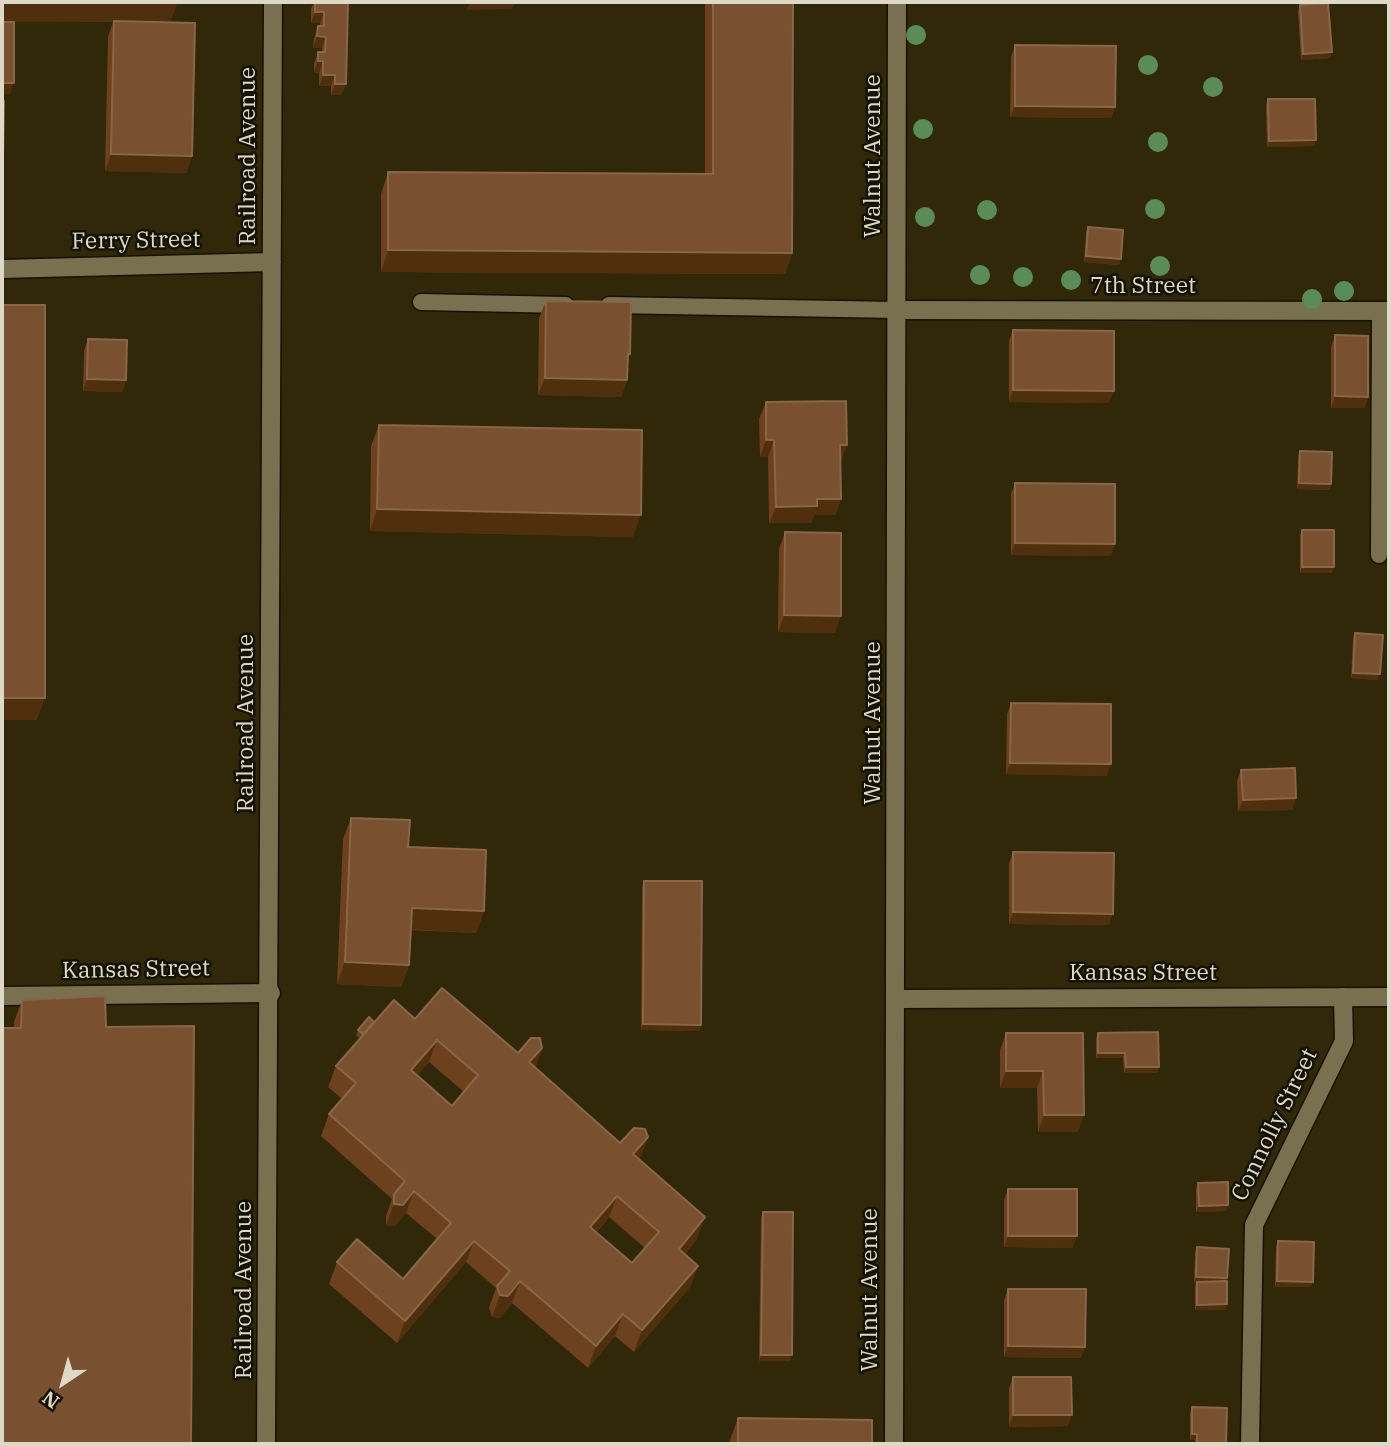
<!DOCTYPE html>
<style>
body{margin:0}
#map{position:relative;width:1391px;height:1446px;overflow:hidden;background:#302808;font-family:"IBM Plex Serif",serif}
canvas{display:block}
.frame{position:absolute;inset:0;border:4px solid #ded9c7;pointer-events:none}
.north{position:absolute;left:28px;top:1348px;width:70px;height:70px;-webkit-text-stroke:5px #141105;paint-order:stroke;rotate:216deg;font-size:19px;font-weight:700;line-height:28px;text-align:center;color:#ded9c7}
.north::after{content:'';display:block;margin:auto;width:24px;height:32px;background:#ded9c7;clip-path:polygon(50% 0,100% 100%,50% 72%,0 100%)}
</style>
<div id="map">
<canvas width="1391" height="1446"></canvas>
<div class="frame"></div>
<div class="north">N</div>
</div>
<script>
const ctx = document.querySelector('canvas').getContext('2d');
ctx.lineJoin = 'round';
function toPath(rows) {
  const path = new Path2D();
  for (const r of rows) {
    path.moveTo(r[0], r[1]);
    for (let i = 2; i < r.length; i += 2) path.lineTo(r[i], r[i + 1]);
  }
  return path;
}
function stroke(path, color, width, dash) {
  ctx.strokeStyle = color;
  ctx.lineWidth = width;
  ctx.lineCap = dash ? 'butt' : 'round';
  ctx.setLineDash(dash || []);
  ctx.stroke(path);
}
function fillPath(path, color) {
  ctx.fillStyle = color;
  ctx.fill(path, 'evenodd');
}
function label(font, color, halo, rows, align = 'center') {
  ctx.font = font + ' "IBM Plex Serif",serif';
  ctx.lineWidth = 5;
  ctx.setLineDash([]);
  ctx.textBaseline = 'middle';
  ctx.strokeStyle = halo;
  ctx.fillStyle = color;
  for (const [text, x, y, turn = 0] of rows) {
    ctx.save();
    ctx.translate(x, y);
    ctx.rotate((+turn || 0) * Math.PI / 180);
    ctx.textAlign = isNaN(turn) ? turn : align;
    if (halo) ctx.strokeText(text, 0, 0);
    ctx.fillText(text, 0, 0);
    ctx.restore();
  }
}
const service = toPath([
 [421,302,566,305],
 [609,305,897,310],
 [1379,555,1380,311]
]);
const minor = toPath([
 [897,310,1389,311],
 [2,996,271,993],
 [1250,1444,1254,1225,1344,1041,1343,997]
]);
const tertiary = toPath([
 [2,269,272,262],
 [897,999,1389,997],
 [266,1444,273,2],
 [894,1444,897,2]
]);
const trees = [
 [916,35],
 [1148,65],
 [1213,87],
 [923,129],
 [1158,142],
 [1155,209],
 [987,210],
 [925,217],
 [1160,266],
 [980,275],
 [1023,277],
 [1071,280],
 [1344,291],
 [1312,299]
];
const wall = toPath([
 [314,2,348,2,346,84,341,95,331,95,331,86,319,86,319,73,314,72,314,64,318,52,322,52,322,48,313,48,314,38,318,26,320,26,320,23,311,23,311,9],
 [705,2,793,2,792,253,785,274,381,272,381,194,388,172,705,173],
 [1300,5,1330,58,1301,60,1298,11],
 [141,21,192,156,186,173,105,171,108,37,113,22,2,22,171,21],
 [1015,45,1115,107,1111,118,1010,117,1011,57],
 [1268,99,1316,140,1314,146,1267,147,1266,105],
 [1088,227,1119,265,1084,262,1086,233],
 [546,301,630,354,627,362,627,380,621,397,538,395,539,318],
 [1013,330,1109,403,1009,402,1009,341],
 [1335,335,1368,397,1364,408,1331,408,1331,347],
 [88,339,126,380,122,392,83,391,84,351],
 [766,402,847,445,840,461,841,499,835,515,814,515,811,523,769,523,768,457,760,457,759,419],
 [379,425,633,537,370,531,371,446],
 [1300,451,1331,484,1329,490,1297,489,1298,457],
 [1015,483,1111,556,1011,555,1011,494],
 [1302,530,1332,573,1300,573,1300,535],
 [785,532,835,633,778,632,779,549],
 [1355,633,1378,680,1351,678,1353,639],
 [1011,703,1107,776,1006,774,1007,714],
 [1241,770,1296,798,1292,810,1238,811,1237,781],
 [351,818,408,847,484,911,476,933,410,930,409,965,401,987,337,984,343,839],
 [1013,852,1109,925,1009,924,1009,863],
 [644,881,701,1025,699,1031,641,1030,642,887],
 [22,1000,106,1027,14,1028,14,1022],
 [415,1019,518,1053,542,1048,535,1068,620,1143,648,1137,639,1160,697,1239,685,1254,698,1266,690,1287,634,1352,615,1336,588,1368,512,1303,500,1318,492,1317,489,1308,496,1288,466,1262,397,1343,329,1284,337,1262,403,1279,437,1239,406,1213,395,1226,386,1225,386,1216,392,1199,321,1136,329,1114,342,1099,328,1087,336,1066,360,1038,356,1036,358,1030,374,1022],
 [429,1062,464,1092,452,1106,417,1075],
 [609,1217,645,1248,632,1263,596,1233],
 [1006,1033,1083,1033,1078,1132,1038,1132,1037,1088,1000,1088,1000,1050],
 [1098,1033,1157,1073,1124,1073,1123,1058,1096,1058,1096,1038],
 [1198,1183,1228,1205,1226,1211,1196,1212,1196,1189],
 [1008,1189,1073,1248,1004,1247,1004,1200],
 [763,1212,790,1361,759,1361,761,1218],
 [1278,1241,1311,1287,1275,1287,1276,1247],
 [1197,1247,1227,1278,1226,1281,1225,1310,1195,1310,1195,1287,1196,1283,1194,1283,1195,1253],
 [1008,1289,1081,1358,1004,1357,1004,1300],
 [1013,1377,1068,1426,1009,1427,1009,1388],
 [1192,1407,1226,1444,1195,1444,1195,1440,1190,1440,1190,1413],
 [738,1418,872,1444,730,1444,730,1440]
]);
const shadedWall = toPath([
 [2,2,178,2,171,21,2,22],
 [470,2,515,2,512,9,467,10],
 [315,12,324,12,320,23,311,23],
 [317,36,326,37,322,48,313,48],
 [1332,52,1330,58,1301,60,1303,54],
 [318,61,323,61,319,73,314,72],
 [323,75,335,75,331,86,319,86],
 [2,83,14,83,10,94,2,94],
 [335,84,346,84,341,95,331,95],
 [1015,106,1115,107,1111,118,1010,117],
 [1316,140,1314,146,1267,147,1269,141],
 [111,154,192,156,186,173,105,171],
 [388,250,792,253,785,274,381,272],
 [1086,256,1121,259,1119,265,1084,262],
 [545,378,627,380,621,397,538,395],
 [87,379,126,380,122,392,83,391],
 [1013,390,1114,391,1109,403,1009,402],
 [1335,396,1368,397,1364,408,1331,408],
 [766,440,774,440,768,457,760,457],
 [840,445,847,445,841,461,834,461],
 [1299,483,1331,484,1329,490,1297,489],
 [817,499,841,499,835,515,814,515,811,523,769,523,776,507],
 [377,509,641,515,633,537,370,531],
 [1015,543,1115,544,1111,556,1011,555],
 [1302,567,1334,567,1332,573,1300,573],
 [784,615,841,616,835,633,778,632],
 [1353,673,1380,674,1378,680,1351,678],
 [2,698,45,698,37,720,2,720],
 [1010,763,1111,764,1107,776,1006,774],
 [1296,798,1292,810,1238,811,1243,800],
 [412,908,484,911,476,933,404,929],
 [1013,912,1113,914,1109,925,1009,924],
 [345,962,409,965,401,987,337,984],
 [643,1024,701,1025,699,1031,641,1030],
 [437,1040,429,1062,403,1092,411,1070],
 [542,1048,534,1070,529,1062],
 [1098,1053,1125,1053,1123,1058,1096,1058],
 [1126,1067,1159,1067,1157,1073,1124,1073],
 [1006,1071,1043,1071,1037,1088,1000,1088],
 [1044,1115,1084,1115,1078,1132,1038,1132],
 [648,1137,640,1159,625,1176,633,1154],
 [414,1191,406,1213,395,1226,386,1225,394,1204],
 [617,1196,609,1217,582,1249,590,1227],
 [1228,1205,1226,1211,1196,1212,1199,1206],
 [705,1217,697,1239,671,1270,679,1249],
 [1008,1236,1077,1236,1073,1248,1004,1247],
 [474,1241,466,1262,397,1343,405,1321],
 [698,1266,690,1287,634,1352,642,1330],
 [1196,1277,1227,1278,1225,1284,1194,1283],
 [520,1281,512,1303,500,1318,492,1317,500,1295],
 [1277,1281,1313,1282,1311,1287,1275,1287],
 [1227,1304,1225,1310,1195,1310,1197,1305],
 [623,1314,615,1336,588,1368,596,1346],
 [1008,1346,1085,1347,1081,1358,1004,1357],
 [761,1355,792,1355,790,1361,759,1361],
 [1013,1415,1072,1415,1068,1426,1009,1427],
 [1192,1434,1197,1434,1195,1440,1190,1440]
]);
const building = toPath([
 [315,2,348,2,346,84,335,84,335,75,323,75,323,61,318,61,318,52,325,52,326,37,317,36,318,26,324,26,324,12,315,12,315,2],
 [713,2,793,2,792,253,388,250,388,172,713,174,713,2],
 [1328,3,1332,52,1303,54,1300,5,1328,3],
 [114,21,195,23,192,156,111,154,114,21],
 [2,22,14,22,14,83,2,83,2,22],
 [1015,45,1116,46,1115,107,1015,106,1015,45],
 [1268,99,1315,99,1316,140,1269,141,1268,99],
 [2,101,4,101,3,156,2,155,2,101],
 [1088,227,1123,230,1121,259,1086,256,1088,227],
 [546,301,631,302,630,354,628,354,627,380,545,378,546,301],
 [2,305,45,305,45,698,2,698,2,305],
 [1013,330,1114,331,1114,391,1013,390,1013,330],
 [1335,335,1368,336,1368,397,1335,396,1335,335],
 [88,339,127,340,126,380,87,379,88,339],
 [846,401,847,445,840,445,841,499,817,499,817,506,776,507,774,440,766,440,766,402,846,401],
 [379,425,642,430,641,515,377,509,379,425],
 [1300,451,1332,452,1331,484,1299,483,1300,451],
 [1015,483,1115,484,1115,544,1015,543,1015,483],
 [1302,530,1334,530,1334,567,1302,567,1302,530],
 [785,532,841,533,841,616,784,615,785,532],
 [1355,633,1383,635,1380,674,1353,673,1355,633],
 [1011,703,1111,704,1111,764,1010,763,1011,703],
 [1295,768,1296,798,1243,800,1241,770,1295,768],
 [351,818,410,820,408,847,486,850,484,911,412,908,409,965,345,962,351,818],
 [1013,852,1114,853,1113,914,1013,912,1013,852],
 [644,881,702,881,701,1025,643,1024,644,881],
 [442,988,518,1053,531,1038,540,1038,542,1048,529,1062,620,1143,634,1128,645,1129,648,1137,633,1154,705,1217,679,1249,698,1266,642,1330,623,1314,596,1346,520,1281,508,1296,500,1295,497,1286,510,1271,474,1241,405,1321,337,1262,357,1239,403,1279,451,1223,414,1191,403,1205,394,1204,394,1194,405,1181,329,1114,356,1083,336,1066,394,1000,415,1019,442,988],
 [437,1040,478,1075,452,1106,411,1070,437,1040],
 [617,1196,659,1232,632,1263,590,1227,617,1196],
 [105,996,106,1027,194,1026,191,1444,2,1444,2,1028,21,1028,22,1000,105,996],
 [369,1017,374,1022,363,1034,358,1030,369,1017],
 [1158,1032,1159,1067,1126,1067,1125,1053,1098,1053,1098,1033,1158,1032],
 [1006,1033,1083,1033,1084,1115,1044,1115,1043,1071,1006,1071,1006,1033],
 [1228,1182,1228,1205,1199,1206,1198,1183,1228,1182],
 [1008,1189,1077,1189,1077,1236,1008,1236,1008,1189],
 [763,1212,793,1212,792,1355,761,1355,763,1212],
 [1278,1241,1314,1242,1313,1282,1277,1281,1278,1241],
 [1197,1247,1229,1249,1227,1278,1196,1277,1197,1247],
 [1227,1281,1227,1304,1197,1305,1197,1282,1227,1281],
 [1008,1289,1086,1289,1085,1347,1008,1346,1008,1289],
 [1013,1377,1071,1377,1072,1415,1013,1415,1013,1377],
 [1192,1407,1227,1408,1226,1444,1197,1444,1197,1434,1192,1434,1192,1407],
 [738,1418,872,1420,872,1444,738,1444,738,1418]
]);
const streetNames = [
 ["Railroad Avenue",248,156,-90],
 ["Walnut Avenue",873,156,-90],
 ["Ferry Street",136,241,-1],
 ["7th Street",1143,286],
 ["Railroad Avenue",246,723,-90],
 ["Walnut Avenue",873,723,-90],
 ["Kansas Street",136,970,-1],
 ["Kansas Street",1143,973],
 ["Connolly Street",1275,1125,-64],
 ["Railroad Avenue",244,1290,-90],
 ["Walnut Avenue",870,1290,-90]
];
stroke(service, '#171000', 19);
stroke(minor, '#171000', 21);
stroke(tertiary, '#171000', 21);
stroke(service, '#79704f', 16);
stroke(minor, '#79704f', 18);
stroke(tertiary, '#79704f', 18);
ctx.fillStyle = '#5b8c58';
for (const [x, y] of trees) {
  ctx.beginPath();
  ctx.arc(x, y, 10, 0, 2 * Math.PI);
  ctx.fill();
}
fillPath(wall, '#6d401e');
fillPath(shadedWall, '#4f2f0d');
fillPath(building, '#795030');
stroke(building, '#896648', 2);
label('23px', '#ded9c7', '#141105', streetNames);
</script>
